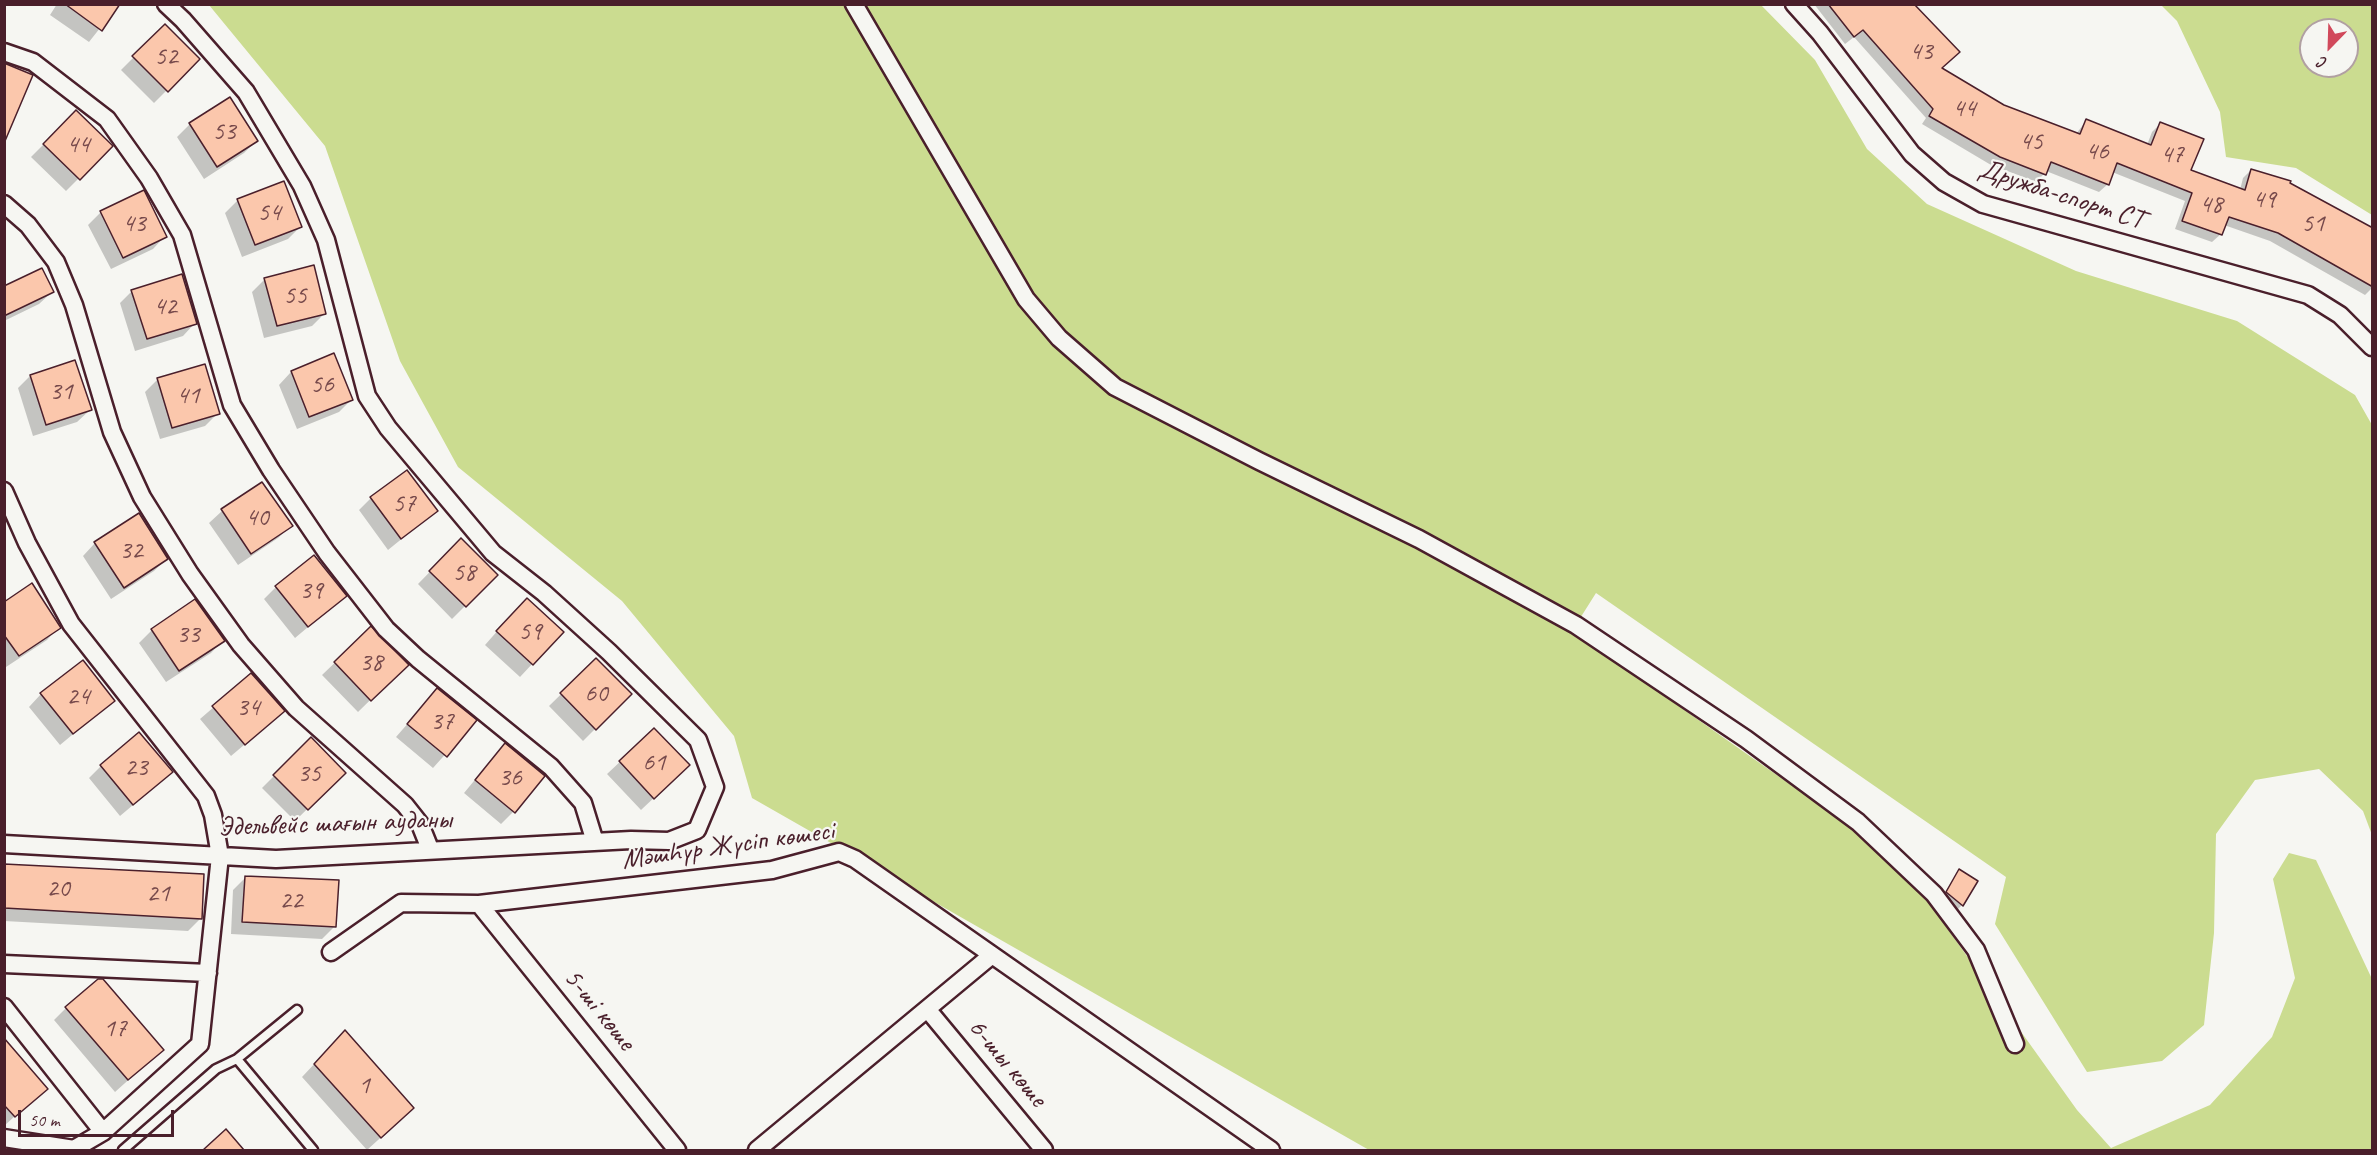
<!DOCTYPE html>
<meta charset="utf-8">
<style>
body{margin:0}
#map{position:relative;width:2377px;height:1155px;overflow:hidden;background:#f6f6f2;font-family:Caveat,sans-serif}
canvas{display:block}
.frame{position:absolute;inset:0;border:6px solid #4a1f2b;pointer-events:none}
.north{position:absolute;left:2299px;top:18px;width:60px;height:60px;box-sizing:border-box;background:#f6f6f2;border:2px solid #b1a0a2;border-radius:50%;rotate:203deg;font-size:16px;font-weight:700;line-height:24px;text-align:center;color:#4a1f2b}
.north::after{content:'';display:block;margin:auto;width:21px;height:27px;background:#d1495b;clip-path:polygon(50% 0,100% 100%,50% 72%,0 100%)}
.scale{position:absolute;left:18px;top:1110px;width:156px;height:27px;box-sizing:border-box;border:3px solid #4a1f2b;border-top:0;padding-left:8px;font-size:18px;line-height:21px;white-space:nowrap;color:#4a1f2b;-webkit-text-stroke:4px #f6f6f2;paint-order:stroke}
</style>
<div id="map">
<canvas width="2377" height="1155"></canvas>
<div class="frame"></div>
<div class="north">С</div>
<div class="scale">50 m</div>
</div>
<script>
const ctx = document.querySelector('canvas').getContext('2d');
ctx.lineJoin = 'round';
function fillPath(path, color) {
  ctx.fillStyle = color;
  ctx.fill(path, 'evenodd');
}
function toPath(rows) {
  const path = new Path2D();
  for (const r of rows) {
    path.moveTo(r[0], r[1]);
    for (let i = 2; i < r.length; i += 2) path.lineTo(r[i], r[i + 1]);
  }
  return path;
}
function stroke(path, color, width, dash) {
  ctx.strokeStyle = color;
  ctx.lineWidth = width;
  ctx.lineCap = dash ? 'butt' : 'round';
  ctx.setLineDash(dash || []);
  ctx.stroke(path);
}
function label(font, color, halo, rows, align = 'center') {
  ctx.font = font + ' Caveat,sans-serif';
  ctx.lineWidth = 4.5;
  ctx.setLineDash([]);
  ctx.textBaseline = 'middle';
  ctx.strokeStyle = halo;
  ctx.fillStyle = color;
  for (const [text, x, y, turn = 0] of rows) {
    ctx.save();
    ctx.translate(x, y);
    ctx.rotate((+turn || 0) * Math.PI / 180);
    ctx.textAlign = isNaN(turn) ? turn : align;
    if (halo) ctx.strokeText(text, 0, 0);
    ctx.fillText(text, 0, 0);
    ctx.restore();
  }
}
const green = toPath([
 [209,5,1761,5,1815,60,1867,149,1927,204,2076,271,2237,321,2355,395,2372,425,2372,835,2363,811,2319,769,2255,780,2216,834,2214,933,2204,1025,2162,1061,2087,1072,1995,924,2006,877,1596,593,1572,631,1899,861,2077,1110,2111,1148,2210,1105,2272,1037,2295,978,2273,879,2289,853,2316,860,2372,979,2372,1150,1369,1150,752,798,734,736,622,601,458,467,400,361,325,146],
 [2161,5,2372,5,2372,215,2296,168,2226,157,2220,112,2177,21],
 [2311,30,2347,30,2347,66,2311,66]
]);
const shadow = toPath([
 [57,4,119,4,89,42,50,15],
 [1814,4,1899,4,1940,69,2004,106,2076,134,2086,121,2147,145,2152,132,2160,124,2189,171,2240,190,2243,178,2251,170,2288,184,2372,229,2372,288,2365,295,2270,241,2224,225,2221,234,2212,242,2175,229,2185,201,2112,172,2108,184,2099,192,2046,171,2037,182,1991,165,1922,124,1926,118,1854,37,1845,44],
 [165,26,198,59,154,103,121,70],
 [230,99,256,141,244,153,204,179,177,137,190,124],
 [76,112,111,146,66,191,31,157],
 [238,200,300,227,288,239,242,257,225,213],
 [101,212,165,236,153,249,111,269,88,225],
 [265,279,324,314,312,326,264,338,252,292],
 [4,288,52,292,39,304,4,321],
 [132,291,195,323,183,336,135,351,120,303],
 [333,355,351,400,339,412,297,429,279,385,291,372],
 [30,376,90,410,77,422,33,436,18,388],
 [158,379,218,413,205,426,160,439,145,392],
 [262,484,291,526,278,538,238,565,209,523,222,511],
 [371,498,436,511,388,550,359,510],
 [461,540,496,575,452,619,418,584],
 [95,543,166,559,154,571,111,599,83,556],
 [276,587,345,596,295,638,264,599],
 [195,602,223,640,211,653,166,682,139,643,152,630],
 [4,603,59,627,47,640,6,667],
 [514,612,562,632,520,677,485,645],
 [371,628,406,665,358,712,322,675],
 [596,660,630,694,583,741,549,706],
 [251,675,270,723,231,756,200,719],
 [437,690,475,721,433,768,396,737],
 [41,694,113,701,60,745,29,707],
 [654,730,675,778,641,810,607,774],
 [311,739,344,773,295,821,262,788],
 [493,758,513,812,501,824,464,793],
 [101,766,158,784,120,816,89,778],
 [4,864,200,919,188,931,4,921],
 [1959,871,1962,905,1954,913,1939,901],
 [246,877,335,926,322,939,231,934,233,890],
 [66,1008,162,1050,115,1092,54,1020],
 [4,1040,46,1088,4,1126],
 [333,1044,399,1121,367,1150,302,1077],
 [226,1131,242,1150,205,1150]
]);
const building = toPath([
 [65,4,120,4,102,31,65,4],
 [1828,4,1914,4,1960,52,1942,68,2004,105,2080,134,2086,119,2151,145,2160,122,2204,139,2191,170,2245,190,2251,169,2291,181,2290,183,2373,228,2373,287,2278,233,2229,217,2222,235,2182,221,2192,193,2117,163,2109,185,2051,162,2046,175,2000,157,1929,116,1933,109,1863,30,1854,37,1828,4],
 [165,24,200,59,168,92,132,56,165,24],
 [4,63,33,75,5,141,4,141,4,63],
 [230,97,258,141,217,167,189,123,230,97],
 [76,110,113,146,80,180,43,144,76,110],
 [284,181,302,227,255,245,237,199,284,181],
 [144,190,167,237,123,258,100,211,144,190],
 [314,265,326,314,277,326,264,278,314,265],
 [42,268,54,292,4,316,4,286,42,268],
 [182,274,197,324,147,339,131,290,182,274],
 [334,353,353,400,309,417,291,371,334,353],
 [75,360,92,410,46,425,30,375,75,360],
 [205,364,220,414,172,428,157,378,205,364],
 [407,470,438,511,401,539,370,497,407,470],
 [262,482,293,526,251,554,221,509,262,482],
 [139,513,168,559,124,588,94,542,139,513],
 [461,538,498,575,466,607,429,571,461,538],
 [314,555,347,596,308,627,275,586,314,555],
 [32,583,61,628,19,656,4,635,4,602,32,583],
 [527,598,564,632,533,665,496,631,527,598],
 [195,599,225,641,179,671,151,629,195,599],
 [371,626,409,665,371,701,334,662,371,626],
 [596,658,632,694,596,730,560,693,596,658],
 [83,660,115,701,73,734,40,693,83,660],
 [251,673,285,711,245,745,212,706,251,673],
 [437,688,477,720,447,757,407,724,437,688],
 [654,728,690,765,654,799,619,761,654,728],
 [139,732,173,772,133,805,100,765,139,732],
 [311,737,346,773,308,810,273,775,311,737],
 [505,743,545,776,515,813,475,780,505,743],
 [4,864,204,874,202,919,4,908,4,864],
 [1959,869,1978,881,1963,906,1946,892,1959,869],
 [245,876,339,880,336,927,242,922,245,876],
 [98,979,103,979,164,1050,128,1080,65,1007,98,979],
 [345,1030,414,1108,381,1138,314,1064,345,1030],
 [4,1038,48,1089,15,1117,4,1105,4,1038],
 [226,1129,244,1150,203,1150,226,1129]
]);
const lane = toPath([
 [237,1059,313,1150],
 [123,1150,216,1069,237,1059,297,1010]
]);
const street = toPath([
 [854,4,1026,299,1059,338,1115,387,1259,461,1419,539,1576,625,1746,739,1858,822,1934,894,1976,950,2015,1044],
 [1794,4,1820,33,1912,154,1944,182,1983,204,2308,295,2340,315,2372,347],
 [4,52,33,62,107,119,149,178,182,235,232,405,271,470,327,553,386,629,418,659,551,767,583,803,595,842],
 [4,204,28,225,56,262,74,305,112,432,142,497,190,574,241,645,296,708,405,805,420,824,430,849],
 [4,491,27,543,71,624,206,796,213,815,220,856,200,1044,103,1132,74,1149,4,1138],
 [4,844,276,859,631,840,669,841,697,830,715,787,698,740,609,652,544,593,493,553,388,428,367,396,326,240,302,186,246,92,183,20,166,4],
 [479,904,677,1150],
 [331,952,401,903,479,904,772,870,839,852,855,859,1271,1150],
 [4,964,208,973],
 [4,1007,103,1132],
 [928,1010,1044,1150],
 [757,1150,992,955]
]);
const numberNames = [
 ["43",1921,52],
 ["52",166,57],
 ["44",1964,109],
 ["53",224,132],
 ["45",2031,142],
 ["44",78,145],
 ["46",2097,152],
 ["47",2172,155],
 ["49",2264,200],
 ["48",2211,205],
 ["54",269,213],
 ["43",134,224],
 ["51",2313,224],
 ["55",295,296],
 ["42",165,307],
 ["56",322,385],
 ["31",61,392],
 ["41",188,396],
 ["57",404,504],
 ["40",257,518],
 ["32",131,551],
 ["58",464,573],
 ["39",311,591],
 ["59",530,632],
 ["33",188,635],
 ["38",371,663],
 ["60",596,694],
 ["24",78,697],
 ["34",248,708],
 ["37",442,722],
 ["61",654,763],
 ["23",136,768],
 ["35",309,774],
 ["36",510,778],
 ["20",58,889],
 ["21",158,894],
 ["22",291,901],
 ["17",115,1029],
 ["1",364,1086]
];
const streetNames = [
 ["Дружба-спорт СТ",2061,195,18],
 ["Эдельвейс шағын ауданы",335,824,-2],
 ["Мәшhүр Жүсіп көшесі",728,846,-8],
 ["5-ші көше",599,1010,51],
 ["6-шы көше",1007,1063,50]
];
fillPath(green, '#cbdc90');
fillPath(shadow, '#0003');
fillPath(building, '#fbc7ac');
stroke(building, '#4a1f2b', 1.5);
stroke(lane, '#4a1f2b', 13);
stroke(street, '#4a1f2b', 21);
stroke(lane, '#f6f6f2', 8);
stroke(street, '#f6f6f2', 16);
label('26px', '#76494b', null, numberNames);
label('28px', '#4a1f2b', '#f6f6f2', streetNames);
</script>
